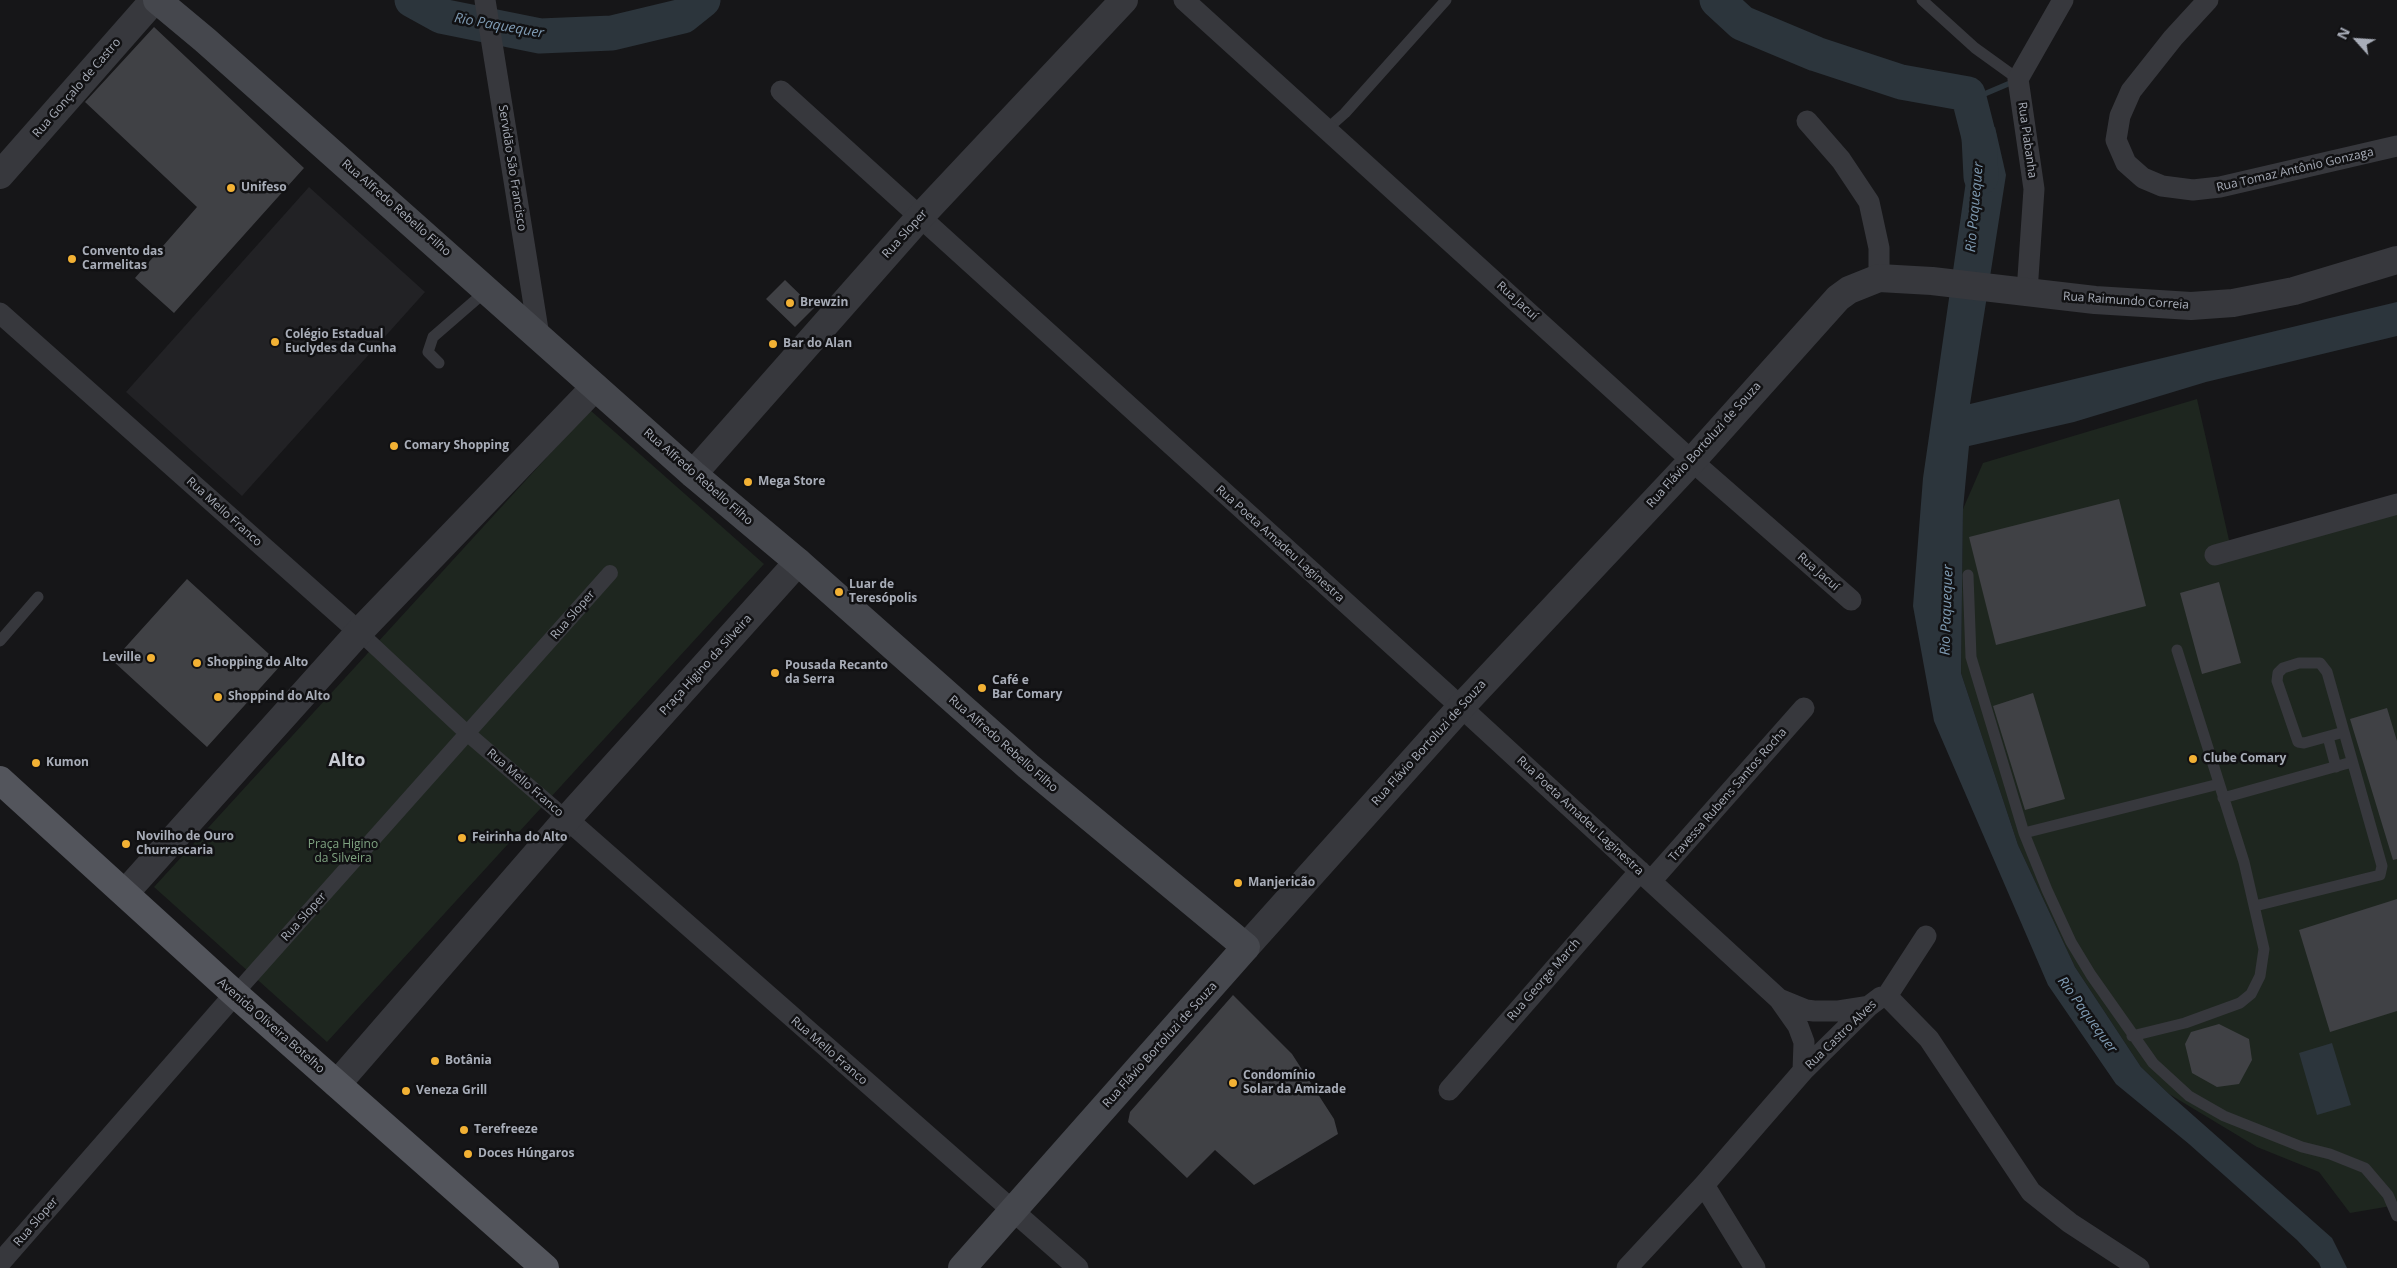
<!DOCTYPE html>
<meta charset="utf-8">
<style>
body{margin:0}
#map{position:relative;width:2397px;height:1268px;overflow:hidden;background:#161618;font-family:"Open Sans",sans-serif}
canvas{display:block}
.north{position:absolute;left:2332px;top:15px;width:50px;height:50px;-webkit-text-stroke:4px #111113;paint-order:stroke;rotate:296deg;font-size:14px;font-weight:700;line-height:20px;text-align:center;color:#a8adb8}
.north::after{content:'';display:block;margin:auto;width:18px;height:22px;background:#a8adb8;clip-path:polygon(50% 0,100% 100%,50% 72%,0 100%)}
</style>
<div id="map">
<canvas width="2397" height="1268"></canvas>
<div class="north">N</div>
</div>
<script>
const ctx = document.querySelector('canvas').getContext('2d');
ctx.lineJoin = 'round';
function fillPath(path, color) {
  ctx.fillStyle = color;
  ctx.fill(path, 'evenodd');
}
function toPath(rows) {
  const path = new Path2D();
  for (const r of rows) {
    path.moveTo(r[0], r[1]);
    for (let i = 2; i < r.length; i += 2) path.lineTo(r[i], r[i + 1]);
  }
  return path;
}
function stroke(path, color, width, dash) {
  ctx.strokeStyle = color;
  ctx.lineWidth = width;
  ctx.lineCap = dash ? 'butt' : 'round';
  ctx.setLineDash(dash || []);
  ctx.stroke(path);
}
function label(font, color, halo, rows, align = 'center') {
  ctx.font = font + ' "Open Sans",sans-serif';
  ctx.lineWidth = 5;
  ctx.setLineDash([]);
  ctx.textBaseline = 'middle';
  ctx.strokeStyle = halo;
  ctx.fillStyle = color;
  for (const [text, x, y, turn = 0] of rows) {
    ctx.save();
    ctx.translate(x, y);
    ctx.rotate((+turn || 0) * Math.PI / 180);
    ctx.textAlign = isNaN(turn) ? turn : align;
    if (halo) ctx.strokeText(text, 0, 0);
    ctx.fillText(text, 0, 0);
    ctx.restore();
  }
}
const built = toPath([
 [309,187,425,292,242,496,126,392]
]);
const green = toPath([
 [2197,399,2231,549,2397,504,2397,1205,2350,1213,2319,1172,2257,1147,2169,1094,2141,1067,2075,967,2018,845,1961,673,1963,509,1983,463],
 [590,410,764,564,327,1042,154,887]
]);
const water = toPath([
 [1995,127,2006,175,1970,404,2397,302,2397,336,2206,382,2074,422,1969,446,1963,509,1961,673,2018,845,2075,967,2141,1067,2169,1094,2332,1238,2347,1268,2321,1268,2319,1263,2297,1240,2189,1144,2116,1084,2048,985,1934,721,1913,606,1923,478,1966,181,1961,133],
 [2332,1043,2351,1105,2317,1115,2299,1053]
]);
const stream = toPath([
 [1968,94,1982,95,2015,81]
]);
const river = toPath([
 [412,0,441,16,540,36,612,33,683,16,703,0],
 [1717,0,1742,23,1816,54,1901,82,1968,94,1979,137,1981,177]
]);
const building = toPath([
 [154,27,304,168,174,313,135,278,197,207,85,102],
 [785,280,814,308,795,327,766,299],
 [2119,499,2146,606,1996,645,1969,537],
 [187,579,281,665,207,747,113,661],
 [2219,582,2241,663,2202,674,2180,593],
 [2033,693,2065,799,2025,810,1993,706],
 [2387,708,2397,741,2397,859,2393,860,2350,719],
 [2397,899,2397,1011,2330,1032,2299,930],
 [1233,995,1292,1054,1334,1119,1338,1134,1254,1185,1215,1150,1187,1178,1128,1122,1130,1112],
 [2219,1024,2249,1039,2252,1060,2239,1084,2217,1087,2192,1073,2185,1044,2191,1032]
]);
const service = toPath([
 [1922,0,1975,48,2018,79],
 [1327,129,1345,113,1446,0],
 [439,363,428,352,433,337,486,291],
 [1968,575,1971,657,2024,833],
 [0,641,38,597],
 [2328,737,2336,767],
 [2219,784,2024,833,2047,890,2071,942,2091,975,2153,1063,2189,1096,2224,1116,2302,1147,2330,1154,2365,1168,2388,1195,2397,1216],
 [2223,798,2352,762],
 [2255,906,2380,875,2382,866,2327,672,2320,663,2299,663,2283,668,2278,673,2277,681,2298,742,2304,743,2344,732],
 [2132,1036,2185,1023,2240,1003,2251,994,2260,976,2264,949,2244,862,2177,650]
]);
const pedestrian = toPath([
 [359,632,468,734,567,819],
 [235,994,610,573]
]);
const minor = toPath([
 [485,0,539,336],
 [1184,0,1692,461,1851,600],
 [2208,0,2173,38,2131,91,2120,116,2116,140,2126,163,2143,178,2162,186,2193,190,2220,187,2397,146],
 [781,91,1461,707,1779,999,1798,1026,1804,1042,1803,1071],
 [1807,121,1841,160,1869,202,1879,248,1879,278],
 [2027,292,2034,189,2018,79,2063,0],
 [0,313,359,632],
 [2215,555,2397,504],
 [567,819,1078,1268],
 [1651,881,1804,708],
 [1887,996,1926,936],
 [1779,999,1806,1010,1814,1011,1837,1011,1869,1006],
 [1449,1090,1640,871],
 [1704,1185,1755,1268],
 [0,1263,235,994],
 [1627,1268,1704,1185,1803,1071,1869,1006,1881,997,1887,996,1929,1039,2031,1192,2070,1223,2139,1268]
]);
const tertiary = toPath([
 [0,175,154,0],
 [693,474,919,218,1124,0],
 [125,893,359,632,595,387],
 [1246,947,1461,707,1692,461,1838,298,1849,290,1879,278,1932,281,2095,300,2191,306,2233,303,2294,291,2397,260],
 [337,1084,567,819,798,562]
]);
const secondary = toPath([
 [157,0,205,40,693,474,798,562,1028,766,1246,947,962,1268]
]);
const primary = toPath([
 [0,780,235,994,545,1268]
]);
const markers = [
 [231,188,5,"#f2b134"],
 [72,259,5,"#f2b134"],
 [790,303,5,"#f2b134"],
 [275,342,5,"#f2b134"],
 [773,344,5,"#f2b134"],
 [394,446,5,"#f2b134"],
 [748,482,5,"#f2b134"],
 [839,592,5,"#f2b134"],
 [151,658,5,"#f2b134"],
 [197,663,5,"#f2b134"],
 [775,673,5,"#f2b134"],
 [982,688,5,"#f2b134"],
 [218,697,5,"#f2b134"],
 [2193,759,5,"#f2b134"],
 [36,763,5,"#f2b134"],
 [462,838,5,"#f2b134"],
 [126,844,5,"#f2b134"],
 [1238,883,5,"#f2b134"],
 [435,1061,5,"#f2b134"],
 [1233,1083,5,"#f2b134"],
 [406,1091,5,"#f2b134"],
 [464,1130,5,"#f2b134"],
 [468,1154,5,"#f2b134"]
];
const streetNames = [
 ["Rua Gonçalo de Castro",77,88,-49],
 ["Rua Piabanha",2027,140,82],
 ["Servidão São Francisco",512,168,81],
 ["Rua Tomaz Antônio Gonzaga",2295,170,-13],
 ["Rua Alfredo Rebello Filho",396,208,41],
 ["Rua Sloper",905,234,-48],
 ["Rua Jacuí",1517,301,42],
 ["Rua Raimundo Correia",2126,301,4],
 ["Rua Flávio Bortoluzi de Souza",1704,445,-48],
 ["Rua Alfredo Rebello Filho",698,477,41],
 ["Rua Mello Franco",224,512,42],
 ["Rua Poeta Amadeu Laginestra",1280,544,42],
 ["Rua Jacuí",1818,572,41],
 ["Rua Sloper",573,615,-49],
 ["Praça Higino da Silveira",706,665,-48],
 ["Rua Flávio Bortoluzi de Souza",1429,743,-48],
 ["Rua Alfredo Rebello Filho",1003,744,41],
 ["Rua Mello Franco",525,783,41],
 ["Travessa Rubens Santos Rocha",1728,795,-49],
 ["Rua Poeta Amadeu Laginestra",1580,816,43],
 ["Rua Sloper",304,917,-48],
 ["Rua George March",1544,980,-49],
 ["Avenida Oliveira Botelho",271,1026,41],
 ["Rua Castro Alves",1841,1035,-44],
 ["Rua Flávio Bortoluzi de Souza",1160,1045,-48],
 ["Rua Mello Franco",829,1051,41],
 ["Rua Sloper",36,1222,-49]
];
const poiNames = [
 ["Unifeso",241,188],
 ["Convento das",82,252],
 ["Carmelitas",82,266],
 ["Brewzin",800,303],
 ["Colégio Estadual",285,335],
 ["Euclydes da Cunha",285,349],
 ["Bar do Alan",783,344],
 ["Comary Shopping",404,446],
 ["Mega Store",758,482],
 ["Luar de",849,585],
 ["Teresópolis",849,599],
 ["Leville",141,658,"right"],
 ["Shopping do Alto",207,663],
 ["Pousada Recanto",785,666],
 ["da Serra",785,680],
 ["Café e",992,681],
 ["Bar Comary",992,695],
 ["Shoppind do Alto",228,697],
 ["Clube Comary",2203,759],
 ["Kumon",46,763],
 ["Novilho de Ouro",136,837],
 ["Churrascaria",136,851],
 ["Feirinha do Alto",472,838],
 ["Manjericão",1248,883],
 ["Botânia",445,1061],
 ["Condomínio",1243,1076],
 ["Solar da Amizade",1243,1090],
 ["Veneza Grill",416,1091],
 ["Terefreeze",474,1130],
 ["Doces Húngaros",478,1154]
];
const parkNames = [
 ["Praça Higino",343,845],
 ["da Silveira",343,859]
];
const waterNames = [
 ["Rio Paquequer",499,26,10],
 ["Rio Paquequer",1975,207,-85],
 ["Rio Paquequer",1947,610,-88],
 ["Rio Paquequer",2087,1015,54]
];
const districtNames = [
 ["Alto",347,761]
];
fillPath(built, '#222225');
fillPath(green, '#1e261f');
fillPath(water, '#2c353c');
stroke(stream, '#2c353c', 5.5);
stroke(river, '#2c353c', 35);
fillPath(building, '#404145');
stroke(service, '#37383d', 11);
stroke(pedestrian, '#37383d', 16);
stroke(minor, '#37383d', 21);
stroke(tertiary, '#37383d', 28);
stroke(secondary, '#45474d', 28);
stroke(primary, '#53555c', 28);
for (const [x, y, r, color] of markers) {
  const dot = new Path2D();
  dot.arc(x, y, r, 0, 2 * Math.PI);
  ctx.fillStyle = color;
  ctx.fill(dot);
  stroke(dot, '#111113', 2);
}
label('12px', '#a8adb8', '#111113', streetNames);
label('bold 12px', '#a8adb8', '#111113', poiNames, 'left');
label('12px', '#7fa381', '#111113', parkNames);
label('italic 14px', '#7f9bb3', '#111113', waterNames);
label('bold 18px', '#c9ccd4', '#111113', districtNames);
</script>
